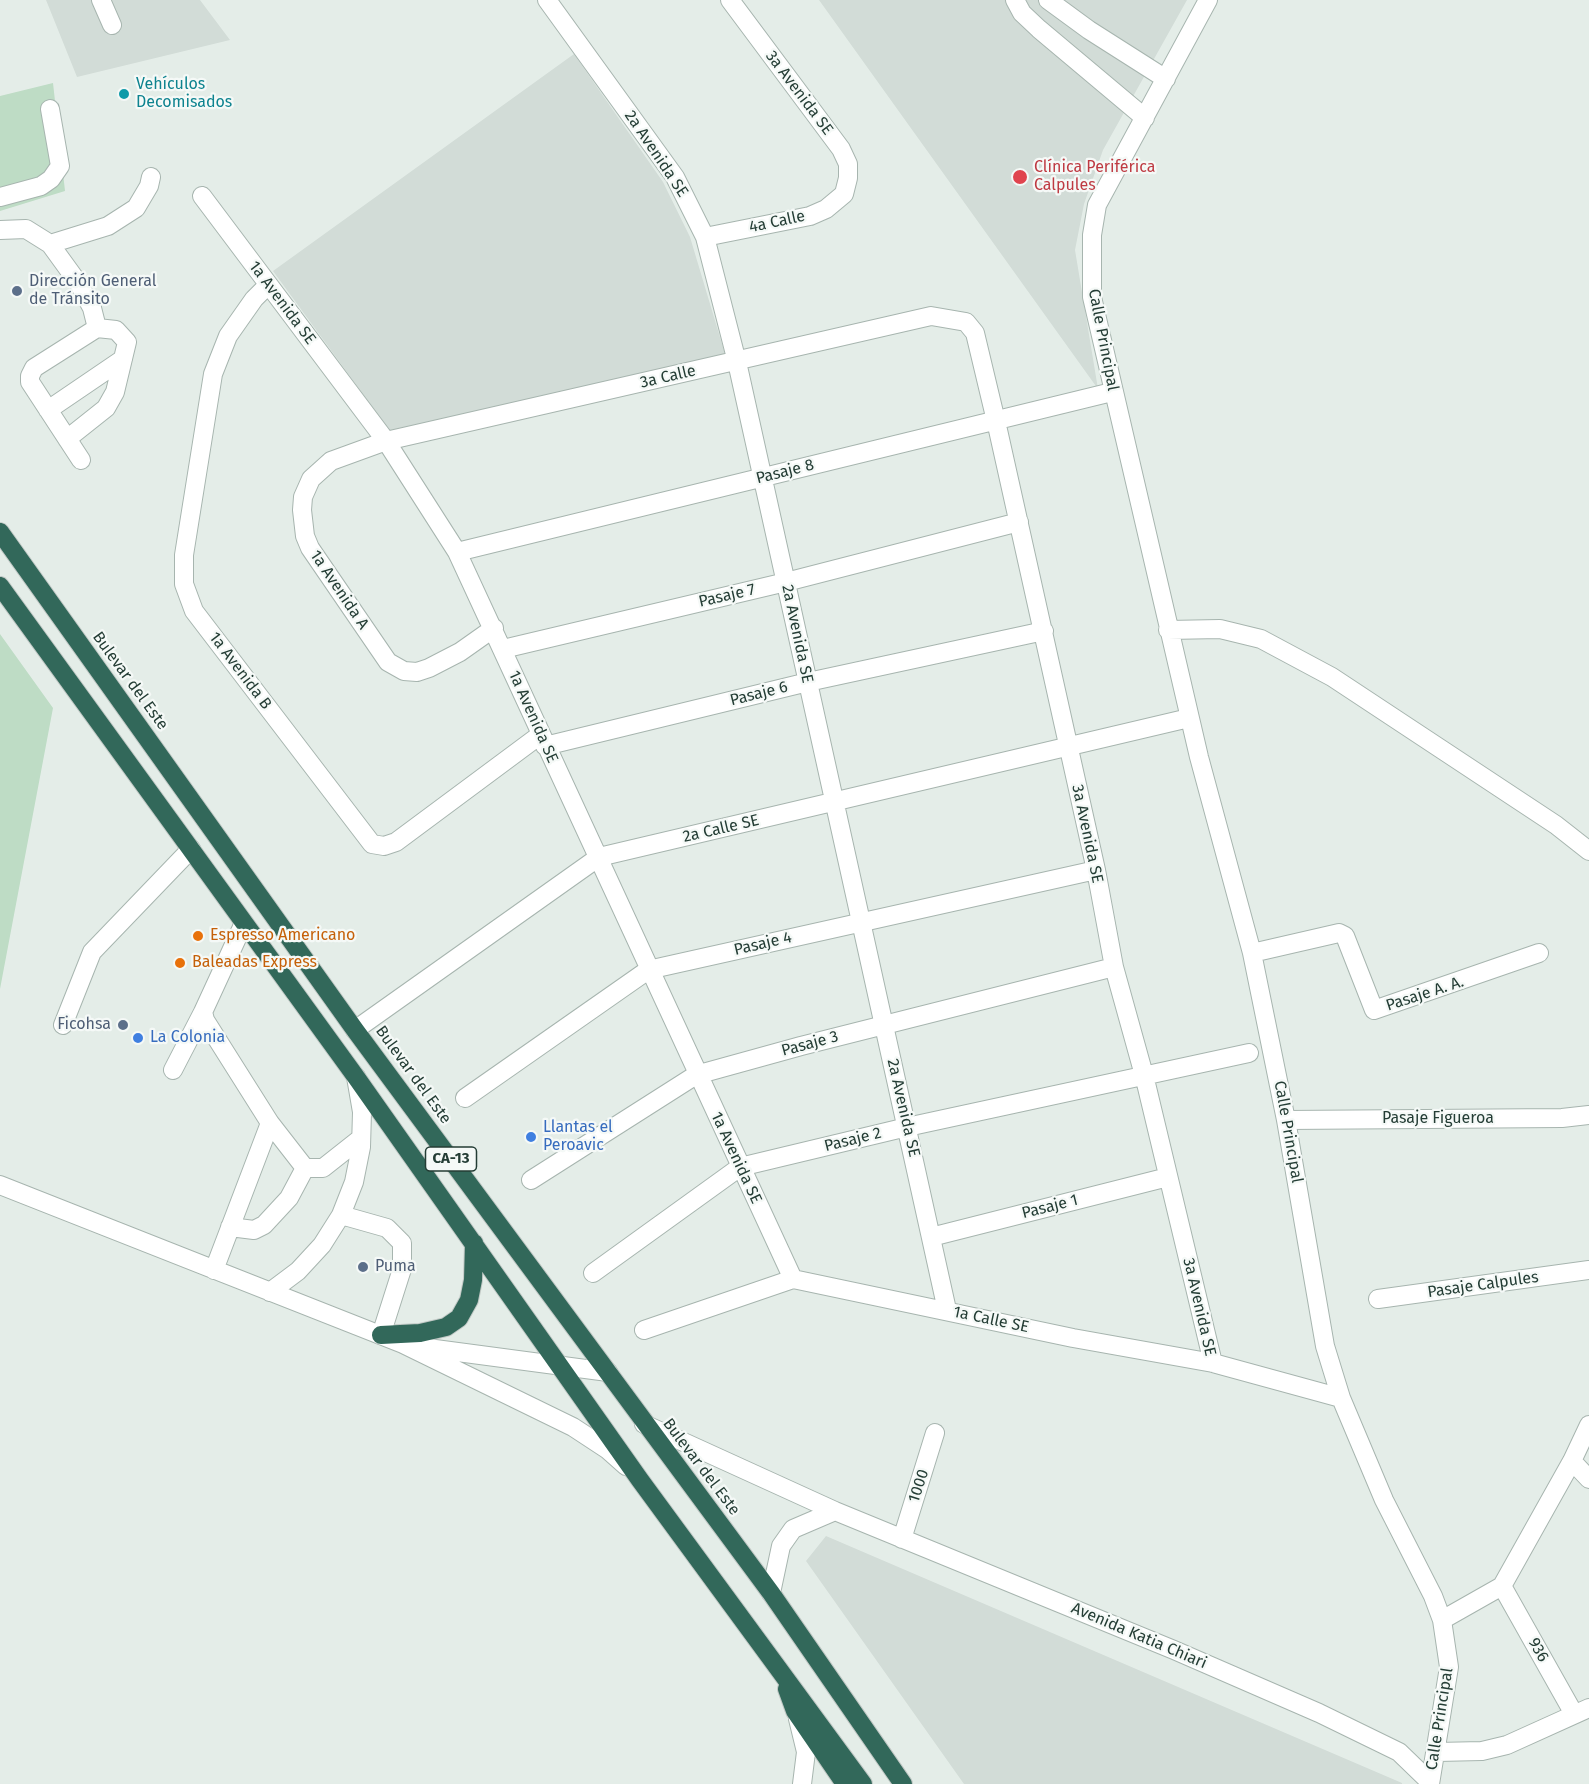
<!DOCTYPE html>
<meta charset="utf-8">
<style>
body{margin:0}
canvas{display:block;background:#e4ede8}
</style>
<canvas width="1589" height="1784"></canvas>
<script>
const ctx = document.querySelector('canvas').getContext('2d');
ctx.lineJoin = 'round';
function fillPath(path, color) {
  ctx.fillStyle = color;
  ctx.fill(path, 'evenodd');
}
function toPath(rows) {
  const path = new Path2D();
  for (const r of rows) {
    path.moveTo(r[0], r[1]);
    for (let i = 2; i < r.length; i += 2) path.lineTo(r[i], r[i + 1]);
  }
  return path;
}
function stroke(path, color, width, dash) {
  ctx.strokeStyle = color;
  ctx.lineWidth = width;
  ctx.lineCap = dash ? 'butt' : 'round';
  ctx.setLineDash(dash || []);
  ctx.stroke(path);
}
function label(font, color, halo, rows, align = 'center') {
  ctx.font = font + ' "Fira Sans",sans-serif';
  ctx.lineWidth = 4.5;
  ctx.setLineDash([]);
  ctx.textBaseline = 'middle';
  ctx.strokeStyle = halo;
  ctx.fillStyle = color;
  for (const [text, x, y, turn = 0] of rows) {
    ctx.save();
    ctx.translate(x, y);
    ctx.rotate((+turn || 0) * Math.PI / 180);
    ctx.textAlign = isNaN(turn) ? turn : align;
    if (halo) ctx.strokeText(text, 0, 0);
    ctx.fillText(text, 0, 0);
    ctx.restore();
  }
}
const built = toPath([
 [46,0,200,0,230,40,77,77],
 [819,0,1187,0,1103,150,1084,204,1075,250,1098,389],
 [574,54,663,182,690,237,725,354,390,431,273,271],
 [826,1536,1402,1783,1402,1784,964,1784,806,1561]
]);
const green = toPath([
 [53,83,65,191,0,211,0,96],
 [0,634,53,708,0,989]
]);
const minor = toPath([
 [101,0,112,25],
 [547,0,675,177,705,237,737,362,947,1310],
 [1015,0,1022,13,1039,29,1145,118],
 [1048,0,1089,30,1166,79],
 [1208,0,1097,205,1092,235,1092,297,1199,757,1252,953,1286,1120,1325,1346,1341,1398,1384,1500,1433,1596,1442,1620,1449,1667,1430,1784],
 [202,196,386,441,457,552,793,1279],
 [0,197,41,186,51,179,60,166,50,109],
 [0,230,26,229,50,244,79,284,92,308,97,328],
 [705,237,810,216,826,209,844,194,848,178,848,164,841,149,730,0],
 [50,244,108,226,136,208,149,186,151,177],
 [267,286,254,299,228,336,213,374,184,555,184,584,194,611,372,844,384,846,396,842,540,735],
 [48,410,123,359],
 [67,439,106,408,115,392,127,342,116,330,97,328,34,368,30,376,30,382,81,460],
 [457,552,1112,392],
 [494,628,460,652,429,668,417,672,404,671,388,662,310,548,305,536,302,510,303,497,311,479,331,461,386,441,931,316,966,322,975,333,996,421,1096,870,1114,967,1144,1075,1213,1363],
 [1168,630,1220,629,1261,639,1332,677,1556,825,1589,851],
 [503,649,786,582,1019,522],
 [545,746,808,682,1044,631],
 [244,923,203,1012,205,1020,270,1123,305,1168,323,1168,361,1138],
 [1252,953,1339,933,1345,936,1374,1010,1539,953],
 [63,1025,92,952,191,849],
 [355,1030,599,857,1189,718],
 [173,1070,203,1012],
 [465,1098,648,970,1096,870],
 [1286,1120,1562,1118,1589,1115],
 [531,1180,696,1075,801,1046,1114,967],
 [0,1185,403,1344,573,1427,608,1450,626,1466],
 [341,1215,387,1228,402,1243,402,1269,381,1335],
 [230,1227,254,1230,264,1225,289,1198,305,1168],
 [931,1237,1168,1177],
 [214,1270,270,1123],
 [593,1273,740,1167,907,1127,1249,1053],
 [270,1292,298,1271,322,1245,341,1215,354,1182,361,1147,362,1112,356,1077],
 [1378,1299,1589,1270],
 [644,1330,793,1279,1073,1338,1213,1363,1341,1398],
 [420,1347,608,1372],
 [644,1424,835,1511,1174,1650,1319,1713,1399,1752,1430,1782],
 [1572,1461,1589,1479],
 [902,1539,935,1433],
 [1502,1586,1574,1714],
 [771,1593,781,1546,793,1529,835,1511],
 [1442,1620,1502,1586,1572,1461,1589,1425],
 [798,1719,806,1752,802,1784],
 [1437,1752,1482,1751,1507,1745,1589,1708]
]);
const highway = toPath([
 [0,532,355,1030,771,1593,903,1784],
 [0,586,356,1077,640,1480,863,1784],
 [381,1335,420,1333,446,1327,459,1318,469,1300,473,1280,474,1243],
 [787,1689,795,1711,845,1784]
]);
const markers = [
 [124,94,6,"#0f9aa8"],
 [1020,177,8,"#e0444e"],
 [17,291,6,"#5c6f8a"],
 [198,936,6,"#e8710a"],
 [180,963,6,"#e8710a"],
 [123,1025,6,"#5c6f8a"],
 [138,1038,6,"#3f7fe0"],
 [531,1137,6,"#3f7fe0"],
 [363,1267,6,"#5c6f8a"]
];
const shields = [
 [451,1159,51]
];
const shieldNames = [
 ["CA-13",451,1159]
];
const cultureNames = [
 ["Vehículos",136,85],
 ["Decomisados",136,103]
];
const streetNames = [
 ["3a Avenida SE",799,93,53],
 ["2a Avenida SE",656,154,56],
 ["4a Calle",777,222,-12],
 ["1a Avenida SE",282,303,53],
 ["Calle Principal",1103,340,79],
 ["3a Calle",668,377,-13],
 ["Pasaje 8",785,472,-14],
 ["1a Avenida A",339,590,56],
 ["Pasaje 7",727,596,-13],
 ["2a Avenida SE",797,634,78],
 ["1a Avenida B",240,671,53],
 ["Bulevar del Este",130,681,54],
 ["Pasaje 6",759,694,-14],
 ["1a Avenida SE",533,717,66],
 ["2a Calle SE",721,829,-13],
 ["3a Avenida SE",1087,834,78],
 ["Pasaje 4",763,944,-13],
 ["Pasaje A. A.",1425,994,-18],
 ["Pasaje 3",810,1044,-15],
 ["Bulevar del Este",413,1075,54],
 ["2a Avenida SE",903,1108,77],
 ["Pasaje Figueroa",1438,1119],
 ["Calle Principal",1288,1132,80],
 ["Pasaje 2",853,1140,-14],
 ["1a Avenida SE",736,1158,65],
 ["Pasaje 1",1050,1207,-14],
 ["Pasaje Calpules",1483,1285,-8],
 ["3a Avenida SE",1199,1307,77],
 ["1a Calle SE",991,1320,12],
 ["Bulevar del Este",701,1467,53],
 ["1000",919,1486,-72],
 ["Avenida Katia Chiari",1139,1636,23],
 ["936",1538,1650,61],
 ["Calle Principal",1440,1719,-81]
];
const healthNames = [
 ["Clínica Periférica",1034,168],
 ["Calpules",1034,186]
];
const serviceNames = [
 ["Dirección General",29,282],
 ["de Tránsito",29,300],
 ["Ficohsa",111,1025,"right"],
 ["Puma",375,1267]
];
const foodNames = [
 ["Espresso Americano",210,936],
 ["Baleadas Express",192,963]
];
const shopNames = [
 ["La Colonia",150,1038],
 ["Llantas el",543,1128],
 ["Peroavic",543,1146]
];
fillPath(built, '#d2dcd7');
fillPath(green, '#bedcc5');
stroke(minor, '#a7b5af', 20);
stroke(highway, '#c2c9c6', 20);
stroke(minor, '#fff', 18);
stroke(highway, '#32685a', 18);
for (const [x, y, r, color] of markers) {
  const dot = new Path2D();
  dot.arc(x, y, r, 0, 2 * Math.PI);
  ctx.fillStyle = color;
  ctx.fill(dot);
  stroke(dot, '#f5f9f7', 2);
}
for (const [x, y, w] of shields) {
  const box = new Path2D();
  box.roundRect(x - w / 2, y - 12, w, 24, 4.5);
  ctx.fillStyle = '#f5f9f7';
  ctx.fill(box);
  stroke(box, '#243d35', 1.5);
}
label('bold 15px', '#243d35', null, shieldNames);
label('16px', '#0d838f', '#f5f9f7', cultureNames, 'left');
label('16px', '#243d35', '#f5f9f7', streetNames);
label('16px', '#be3a42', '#f5f9f7', healthNames, 'left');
label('16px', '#4e5e75', '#f5f9f7', serviceNames, 'left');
label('16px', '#c56008', '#f5f9f7', foodNames, 'left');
label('16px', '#366cbe', '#f5f9f7', shopNames, 'left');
</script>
